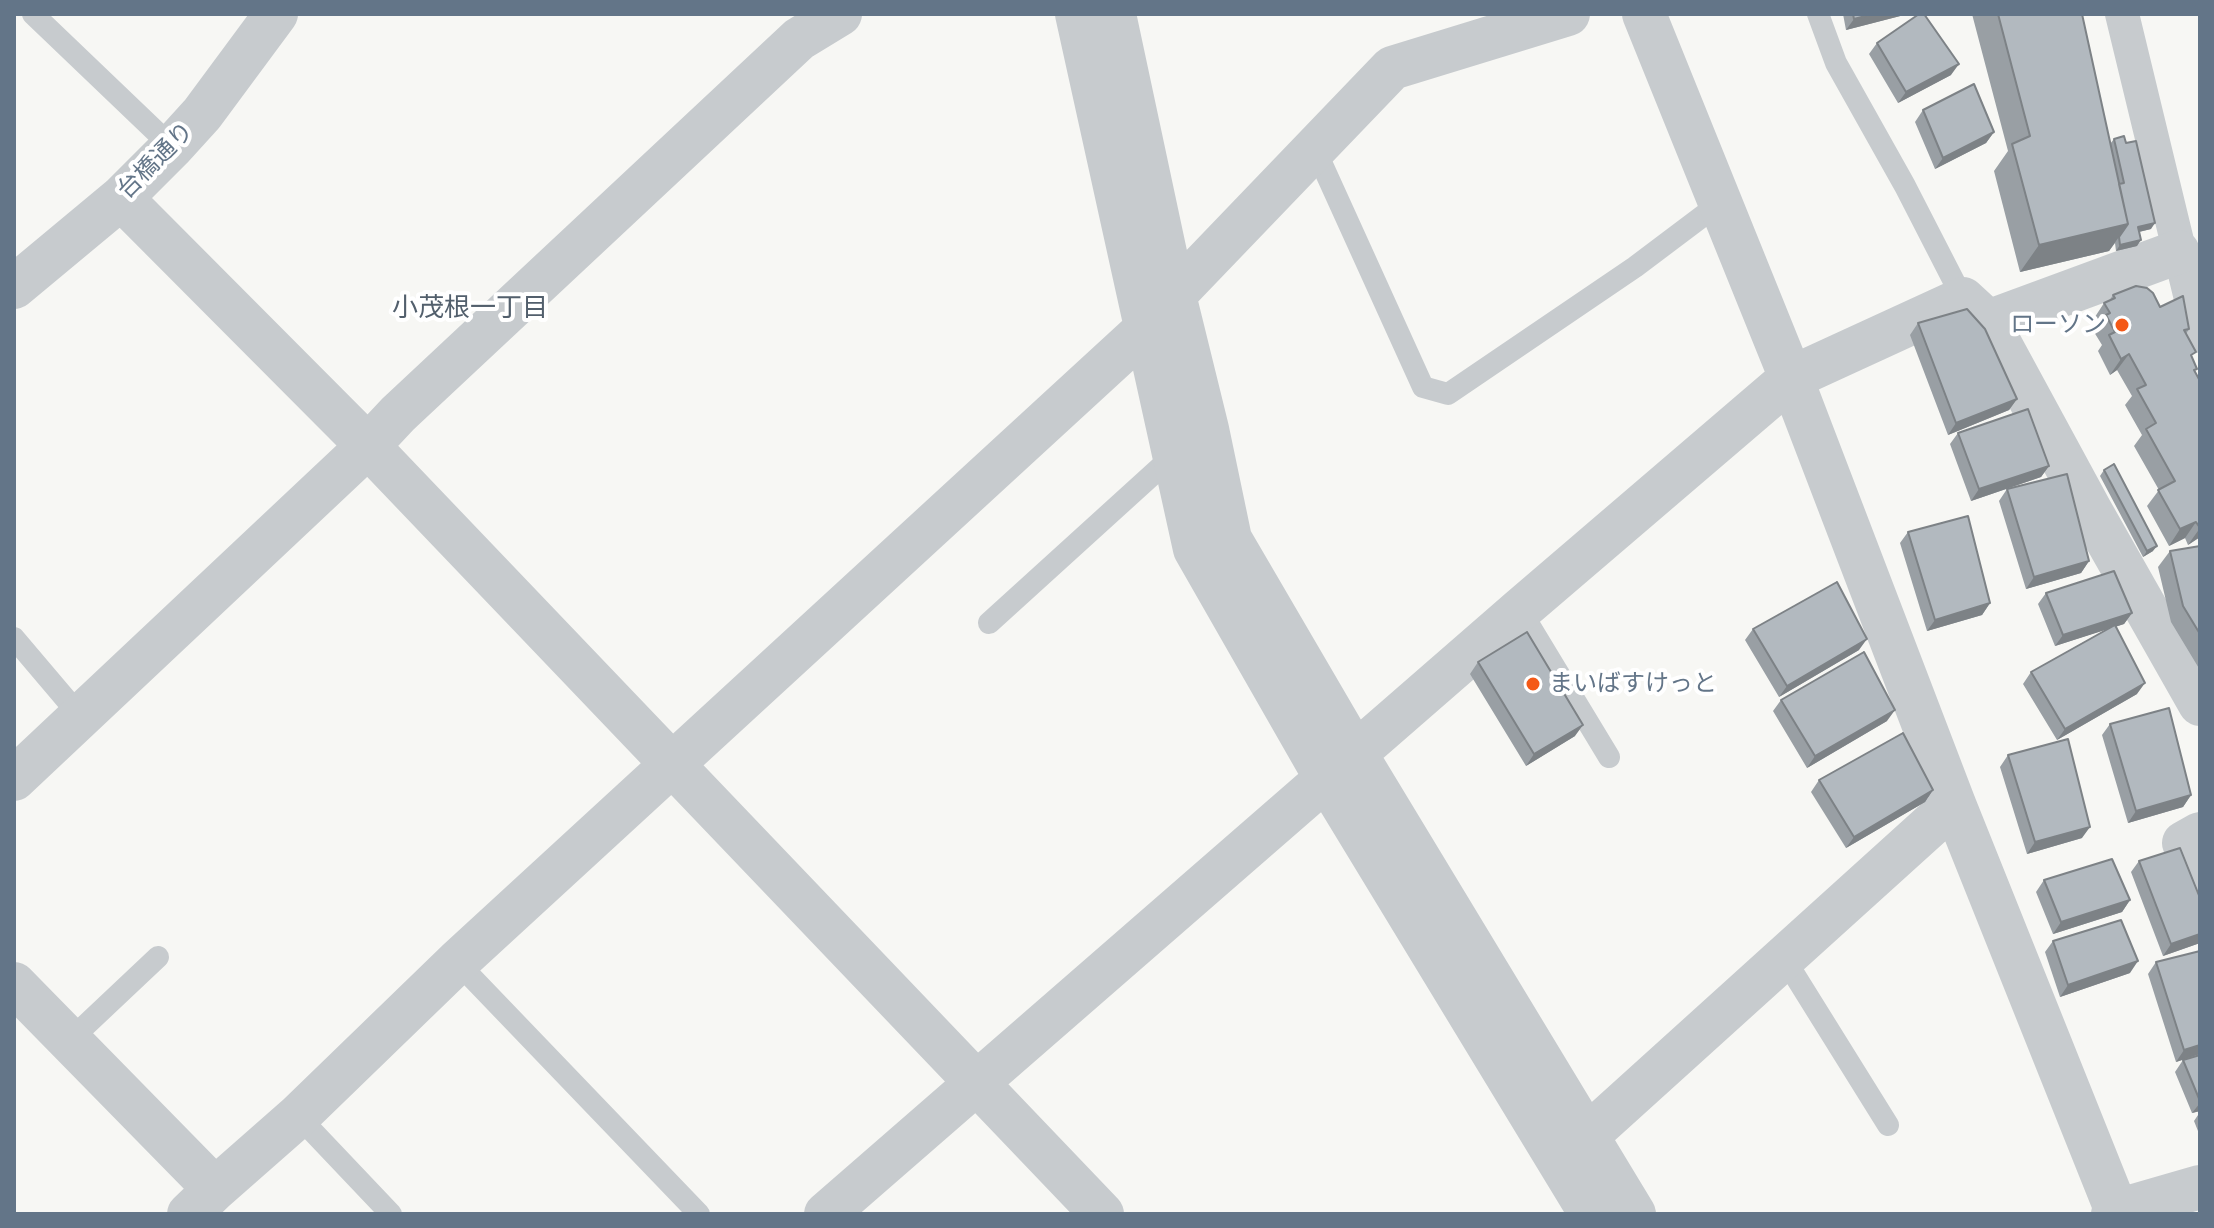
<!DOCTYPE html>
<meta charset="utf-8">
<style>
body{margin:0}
#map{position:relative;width:2214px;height:1228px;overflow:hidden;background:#f7f7f4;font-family:"Open Sans",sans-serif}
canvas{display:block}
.frame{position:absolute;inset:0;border:16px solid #637588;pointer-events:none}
</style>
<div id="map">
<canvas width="2214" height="1228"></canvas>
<div class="frame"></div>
</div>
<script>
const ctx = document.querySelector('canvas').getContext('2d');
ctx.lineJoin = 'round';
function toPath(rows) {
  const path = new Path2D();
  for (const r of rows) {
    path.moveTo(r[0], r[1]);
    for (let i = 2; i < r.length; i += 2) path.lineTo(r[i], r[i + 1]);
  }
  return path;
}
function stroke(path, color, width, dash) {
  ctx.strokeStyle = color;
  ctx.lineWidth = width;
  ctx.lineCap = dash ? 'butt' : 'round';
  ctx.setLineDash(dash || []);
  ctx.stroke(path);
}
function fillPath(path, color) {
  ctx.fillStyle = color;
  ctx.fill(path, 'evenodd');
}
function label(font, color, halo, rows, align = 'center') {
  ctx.font = font + ' "Open Sans","Noto Sans JP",sans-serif';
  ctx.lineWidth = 8;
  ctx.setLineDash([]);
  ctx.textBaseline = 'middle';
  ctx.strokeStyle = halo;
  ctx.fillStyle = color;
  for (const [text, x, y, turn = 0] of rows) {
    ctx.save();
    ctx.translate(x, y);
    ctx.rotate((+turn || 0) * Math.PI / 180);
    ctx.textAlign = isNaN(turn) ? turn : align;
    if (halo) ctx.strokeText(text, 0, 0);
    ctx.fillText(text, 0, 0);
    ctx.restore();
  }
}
const service = toPath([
 [33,14,172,147],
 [1818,14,1836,63,1905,186,1963,299],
 [1315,149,1423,387,1448,394,1635,267,1720,203],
 [1520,610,1609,757],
 [989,623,1174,455],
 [14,638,81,717],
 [1784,958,1888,1125],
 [457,962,699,1214],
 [70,1040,158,957],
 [298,1116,391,1214]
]);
const pedestrian = toPath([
 [2122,14,2200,336]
]);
const minor = toPath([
 [1077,14,1195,549,1326,778,1591,1214],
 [1114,14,1174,295,1207,429,1230,539,1355,753,1634,1214],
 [1644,14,1791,378,1954,804,2118,1214],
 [121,198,368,446,1102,1214],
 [14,287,121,198,172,147,202,114,276,14],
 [1988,322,2178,252],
 [14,779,368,446,398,414,799,39,840,14],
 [2200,834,2184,843,2200,882],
 [14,984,215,1189,189,1214],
 [1567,1154,1954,804],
 [215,1189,298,1116,457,962,1147,328,1174,295,1392,68,1568,14],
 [826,1214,1520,610,1791,378,1963,299,1988,322,2090,510,2200,704],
 [2113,1214,2117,1211,2200,1187]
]);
const wall = toPath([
 [1843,14,1908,14,1846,30],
 [1972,14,2082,14,2110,144,2114,139,2151,229,2139,232,2137,246,2116,251,2115,243,2109,251,2020,272,1994,171,2008,151],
 [1877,43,1951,75,1898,103,1869,54],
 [1923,110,1994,132,1986,143,1935,169,1915,122],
 [2113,295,2160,307,2189,329,2186,334,2195,371,2200,537,2188,545,2185,538,2169,546,2147,506,2159,490,2134,446,2142,435,2125,405,2132,396,2117,370,2110,375,2098,351,2102,345,2094,332,2097,328,2093,320,2104,303,2109,301],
 [1918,323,2017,399,2009,410,1948,435,1910,335],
 [1958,433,2049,466,2041,477,1971,501,1950,444],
 [2104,470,2153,551,2143,557,2100,476],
 [2007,489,2089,561,2081,573,2026,589,1999,501],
 [1908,532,1990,603,1982,615,1927,631,1900,543],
 [2200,546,2200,670,2171,622,2158,567,2170,551],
 [2046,593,2132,613,2124,624,2115,627,2137,694,2057,740,2023,684,2031,672,2107,629,2055,646,2038,604],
 [1753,629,1859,650,1779,697,1745,640],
 [1478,662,1575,736,1526,766,1470,674],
 [1781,700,1887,721,1807,768,1773,711],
 [2110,724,2191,795,2183,807,2128,823,2102,735],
 [2008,755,2082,838,2027,854,2000,767],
 [1819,780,1933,790,1925,802,1846,848,1811,792],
 [2139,861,2200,943,2163,956,2131,872],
 [2044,880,2130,900,2122,912,2053,934,2036,892],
 [2053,941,2130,973,2060,997,2045,952],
 [2156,962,2200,1054,2176,1062,2148,974],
 [2200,1055,2200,1111,2192,1113,2175,1072,2183,1060],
 [2200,1112,2200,1136,2194,1121]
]);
const shadedWall = toPath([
 [1873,14,1908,14,1846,30,1854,19],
 [1959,64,1951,75,1898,103,1906,92],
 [1994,132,1986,143,1935,169,1943,158],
 [2155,223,2151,229,2134,233,2138,227],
 [2128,224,2109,251,2020,272,2039,245],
 [2141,240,2137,246,2116,251,2120,245],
 [2129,354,2117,370,2110,375,2121,359],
 [2017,399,2009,410,1948,435,1956,423],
 [2049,466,2041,477,1971,501,1979,489],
 [2196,522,2185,538,2169,546,2180,529],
 [2200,528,2200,537,2188,545],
 [2157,546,2153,551,2143,557,2147,551],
 [2089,561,2081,573,2026,589,2034,577],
 [1990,603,1982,615,1927,631,1935,620],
 [2132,613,2124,624,2055,646,2063,635],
 [1867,639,1859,650,1779,697,1787,686],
 [2145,683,2137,694,2057,740,2065,729],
 [1895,710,1887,721,1807,768,1815,756],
 [1583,725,1575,736,1526,766,1534,754],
 [1933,790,1925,802,1846,848,1854,837],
 [2191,795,2183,807,2128,823,2136,811],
 [2090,827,2082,838,2027,854,2035,842],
 [2130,900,2122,912,2053,934,2061,922],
 [2200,934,2200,943,2163,956,2171,944],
 [2138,961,2130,973,2060,997,2068,985],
 [2200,1045,2200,1054,2176,1062,2184,1050],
 [2200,1103,2200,1111,2192,1113]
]);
const building = toPath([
 [1853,14,1873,14,1854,19,1853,14],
 [1919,14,1924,14,1959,64,1906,92,1877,43,1919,14],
 [1998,14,2082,14,2128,224,2039,245,2012,144,2030,136,1998,14],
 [1974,84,1994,132,1943,158,1923,110,1974,84],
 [2124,136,2126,143,2136,141,2155,223,2138,227,2141,240,2120,245,2119,237,2128,224,2119,184,2124,183,2114,139,2124,136],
 [2136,286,2147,288,2153,293,2160,307,2183,296,2189,329,2184,330,2196,352,2191,355,2197,369,2194,370,2200,381,2200,528,2196,522,2180,529,2158,490,2175,481,2146,429,2156,423,2137,389,2146,385,2129,354,2121,359,2109,335,2115,332,2106,315,2110,313,2104,303,2115,298,2113,295,2136,286],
 [1967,309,1985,329,2017,399,1956,423,1918,323,1967,309],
 [2028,409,2049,466,1979,489,1958,433,2028,409],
 [2114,464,2157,546,2147,551,2104,470,2114,464],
 [2067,474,2089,561,2034,577,2007,489,2067,474],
 [1968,516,1990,603,1935,620,1908,532,1968,516],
 [2200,546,2200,634,2183,606,2170,551,2200,546],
 [2114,571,2132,613,2063,635,2046,593,2114,571],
 [1837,582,1867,639,1787,686,1753,629,1837,582],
 [2115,625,2145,683,2065,729,2031,672,2115,625],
 [1527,632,1583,725,1534,754,1478,662,1527,632],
 [1864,652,1895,710,1815,756,1781,700,1864,652],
 [2169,708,2191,795,2136,811,2110,724,2169,708],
 [1903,733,1933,790,1854,837,1819,780,1903,733],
 [2068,739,2090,827,2035,842,2008,755,2068,739],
 [2180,848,2200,898,2200,934,2171,944,2139,861,2180,848],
 [2112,859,2130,900,2061,922,2044,880,2112,859],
 [2121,920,2138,961,2068,985,2053,941,2121,920],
 [2200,951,2200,1045,2184,1050,2156,962,2200,951],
 [2200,1055,2200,1101,2183,1060,2200,1055]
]);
const markers = [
 [2122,325,8,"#f45917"],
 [1533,684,8,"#f45917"]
];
const streetNames = [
 ["台橋通り",156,161,-45]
];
const poiNames = [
 ["ローソン",2106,325],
 ["まいばすけっと",1549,684,"left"]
];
const neighbourhoodNames = [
 ["小茂根一丁目",470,309]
];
stroke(service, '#c7cbce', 22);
stroke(pedestrian, '#c7cbce', 34);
stroke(minor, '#c7cbce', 44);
fillPath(wall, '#999fa4');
fillPath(shadedWall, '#7d8286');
fillPath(building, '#b2b9bf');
stroke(building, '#7d8286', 2);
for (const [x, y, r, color] of markers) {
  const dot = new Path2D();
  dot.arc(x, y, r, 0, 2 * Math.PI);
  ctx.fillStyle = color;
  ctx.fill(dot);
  stroke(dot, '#fff', 3);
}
label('24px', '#637588', '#fff', streetNames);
label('24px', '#637588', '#fff', poiNames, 'right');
label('26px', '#525f6c', '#fff', neighbourhoodNames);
</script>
